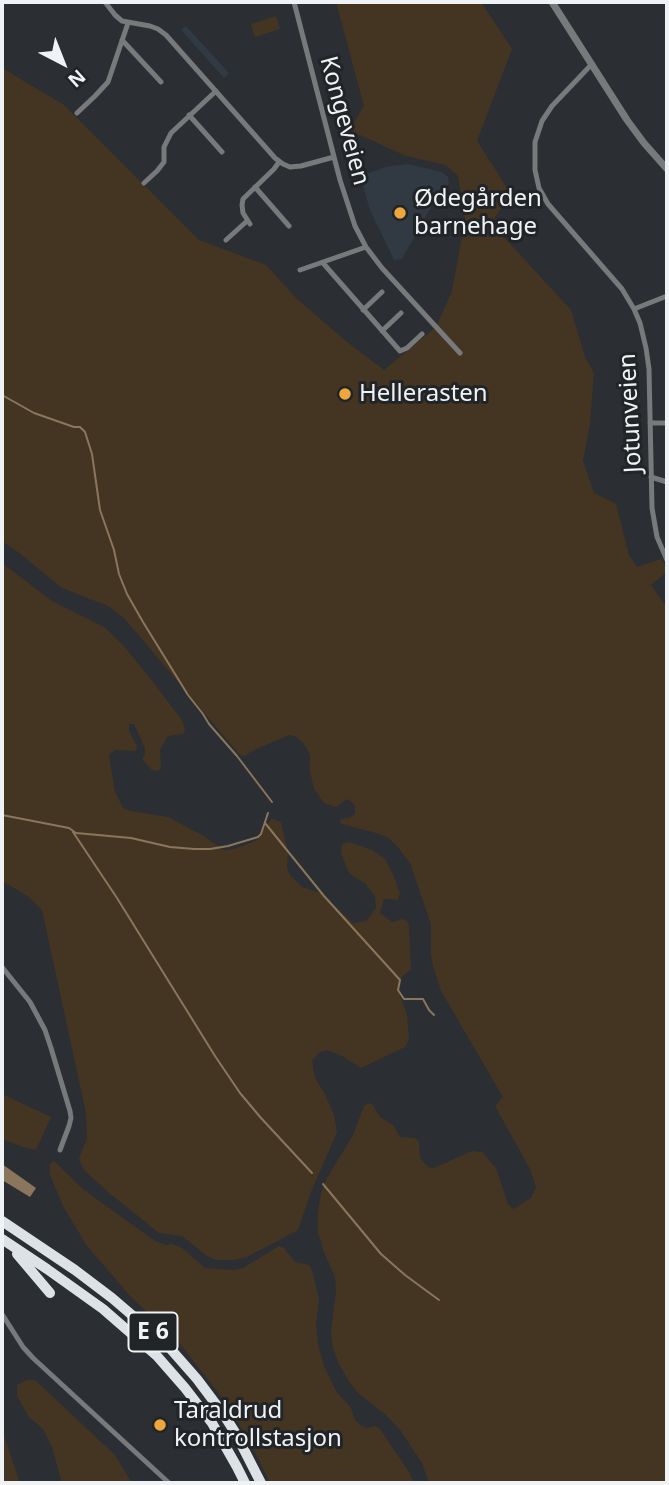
<!DOCTYPE html>
<meta charset="utf-8">
<style>
body{margin:0}
#map{position:relative;width:669px;height:1485px;overflow:hidden;background:#2b2e32;font-family:"Noto Sans",sans-serif}
canvas{display:block}
.frame{position:absolute;inset:0;border:4px solid #f0f3f5;pointer-events:none}
.north{position:absolute;left:28px;top:28px;width:70px;height:70px;-webkit-text-stroke:5px #212528;paint-order:stroke;rotate:138deg;font-size:19px;font-weight:700;line-height:28px;text-align:center;color:#f0f3f5}
.north::after{content:'';display:block;margin:auto;width:24px;height:32px;background:#f0f3f5;clip-path:polygon(50% 0,100% 100%,50% 72%,0 100%)}
</style>
<div id="map">
<canvas width="669" height="1485"></canvas>
<div class="frame"></div>
<div class="north">N</div>
</div>
<script>
const ctx = document.querySelector('canvas').getContext('2d');
ctx.lineJoin = 'round';
function fillPath(path, color) {
  ctx.fillStyle = color;
  ctx.fill(path, 'evenodd');
}
function toPath(rows) {
  const path = new Path2D();
  for (const r of rows) {
    path.moveTo(r[0], r[1]);
    for (let i = 2; i < r.length; i += 2) path.lineTo(r[i], r[i + 1]);
  }
  return path;
}
function stroke(path, color, width, dash) {
  ctx.strokeStyle = color;
  ctx.lineWidth = width;
  ctx.lineCap = dash ? 'butt' : 'round';
  ctx.setLineDash(dash || []);
  ctx.stroke(path);
}
function label(font, color, halo, rows, align = 'center') {
  ctx.font = font + ' "Noto Sans",sans-serif';
  ctx.lineWidth = 6;
  ctx.setLineDash([]);
  ctx.textBaseline = 'middle';
  ctx.strokeStyle = halo;
  ctx.fillStyle = color;
  for (const [text, x, y, turn = 0] of rows) {
    ctx.save();
    ctx.translate(x, y);
    ctx.rotate((+turn || 0) * Math.PI / 180);
    ctx.textAlign = isNaN(turn) ? turn : align;
    if (halo) ctx.strokeText(text, 0, 0);
    ctx.fillText(text, 0, 0);
    ctx.restore();
  }
}
const built = toPath([
 [186,26,229,73,224,78,181,30],
 [408,164,442,172,448,177,449,182,447,188,438,195,402,259,394,260,370,210,360,176,389,166]
]);
const green = toPath([
 [336,2,481,2,512,49,477,141,511,194,491,223,571,310,585,357,594,373,590,424,583,461,594,493,616,504,629,555,637,567,661,559,667,568,667,572,651,585,667,608,667,1483,429,1483,422,1463,400,1430,386,1415,357,1392,350,1383,339,1364,333,1348,331,1332,336,1292,335,1277,324,1252,318,1233,318,1213,321,1193,327,1178,353,1135,364,1106,369,1103,373,1105,380,1117,393,1125,400,1137,415,1138,419,1142,420,1158,428,1167,434,1168,472,1151,482,1152,496,1168,508,1204,513,1209,531,1198,536,1187,530,1169,495,1106,503,1097,441,991,433,966,431,954,431,924,410,863,397,846,387,837,376,833,342,824,340,822,341,819,349,818,355,814,355,806,352,802,347,799,336,807,324,803,314,789,310,771,310,755,304,744,295,736,289,735,256,749,244,756,240,755,124,618,108,606,62,588,18,552,2,541,2,68,64,105,199,240,266,265,295,297,347,342,384,370,436,327,452,291,465,219,458,176,446,165,406,156,349,130,364,106],
 [276,16,280,29,255,37,251,24],
 [2,563,52,601,104,627,123,645,146,673,182,720,185,730,183,734,168,736,160,750,161,767,158,771,152,770,142,759,145,754,145,748,134,724,129,724,129,731,137,746,136,751,115,750,109,755,115,792,123,808,131,811,168,817,202,835,224,850,234,849,258,840,266,825,272,819,281,822,288,853,287,867,290,875,302,887,321,893,353,923,366,921,376,908,375,896,365,883,354,877,348,871,341,853,342,844,349,842,372,850,385,859,393,874,400,893,398,900,384,899,380,913,392,922,402,919,407,921,409,927,411,969,401,978,398,990,407,1015,409,1040,405,1047,361,1068,342,1056,327,1050,320,1052,312,1061,315,1078,325,1094,334,1115,337,1132,311,1192,298,1230,247,1257,234,1260,216,1260,207,1256,182,1236,159,1233,108,1192,85,1171,81,1164,79,1158,87,1139,86,1113,42,910,29,897,2,881],
 [2,1094,51,1117,36,1150,23,1147,2,1139],
 [54,1161,84,1190,155,1241,166,1245,172,1244,182,1248,205,1268,234,1270,243,1268,279,1246,284,1248,295,1262,309,1265,312,1270,319,1299,316,1325,318,1344,324,1366,336,1391,351,1408,355,1420,362,1426,367,1428,375,1426,380,1429,409,1472,414,1483,270,1483,256,1454,230,1408,178,1341,130,1296,87,1246,63,1206,50,1175,50,1164],
 [27,1380,35,1380,115,1455,132,1483,62,1483,52,1447,43,1429,29,1417,17,1396,17,1385],
 [2,1430,20,1483,2,1483]
]);
const water = toPath([
 [2,1164,36,1188,30,1197,2,1180]
]);
const stream = toPath([
 [2,395,34,413,74,427,80,427,85,432,92,454,100,510,114,550,119,574,127,594,143,622,188,695,203,714,209,724,237,756,272,802],
 [2,815,69,828,76,833,131,838,170,847,194,849,210,849,228,846,258,837,261,834,268,813],
 [265,823,324,896,400,980,398,990,404,999,423,999,429,1010,434,1015],
 [73,832,117,898,215,1056,240,1093,261,1118,312,1173],
 [323,1184,381,1254,405,1275,439,1300]
]);
const minor = toPath([
 [105,2,115,15,122,21,150,26,158,29,166,35,275,158,283,164,290,167,301,166,334,157],
 [294,2,340,180,355,226,366,247,382,268,460,353],
 [122,40,161,82],
 [591,65,552,106,542,121,535,142,535,170,539,188,548,204,622,289,634,309,640,323,646,348,649,369,652,508,657,537,667,560],
 [77,113,95,96,108,82,128,23],
 [189,115,222,152],
 [144,183,157,171,164,162,164,147,171,133,216,91],
 [255,187,289,226],
 [250,224,243,213,242,205,243,199,274,169,279,162],
 [226,240,247,221],
 [323,263,400,351,407,348,422,334],
 [300,270,366,247],
 [634,309,667,296],
 [363,310,382,292],
 [382,331,401,313],
 [650,423,667,423],
 [651,477,667,482],
 [2,967,30,1002,45,1030,51,1048,70,1111,71,1118,69,1126,60,1150],
 [2,1314,23,1347,33,1358,169,1483]
]);
const tertiary = toPath([
 [552,2,627,120,644,143,667,169]
]);
const motorway = toPath([
 [2,1221,75,1270,112,1298,168,1346,197,1379,224,1415,236,1434,261,1483],
 [2,1239,47,1269,103,1309,157,1356,185,1388,212,1423,237,1467,245,1483],
 [17,1254,50,1293]
]);
const markers = [
 [400,213,7,"#eea73c"],
 [345,394,7,"#eea73c"],
 [160,1425,7,"#eea73c"]
];
const shields = [
 [153,1332,49]
];
const shieldNames = [
 ["E 6",153,1332]
];
const streetNames = [
 ["Kongeveien",344,121,75],
 ["Jotunveien",631,413,-93]
];
const poiNames = [
 ["Ødegården",414,199],
 ["barnehage",414,227],
 ["Hellerasten",359,394],
 ["Taraldrud",174,1411],
 ["kontrollstasjon",174,1439]
];
fillPath(built, '#313a42');
fillPath(green, '#443522');
fillPath(water, '#8a765c');
stroke(stream, '#8a765c', 2);
stroke(minor, '#77797b', 5);
stroke(tertiary, '#77797b', 7);
stroke(motorway, '#dde2e6', 10);
for (const [x, y, r, color] of markers) {
  const dot = new Path2D();
  dot.arc(x, y, r, 0, 2 * Math.PI);
  ctx.fillStyle = color;
  ctx.fill(dot);
  stroke(dot, '#212528', 2.5);
}
for (const [x, y, w] of shields) {
  const box = new Path2D();
  box.roundRect(x - w / 2, y - 19.5, w, 39, 5);
  ctx.fillStyle = '#212528';
  ctx.fill(box);
  stroke(box, '#f0f3f5', 2);
}
label('bold 23px', '#f0f3f5', null, shieldNames);
label('24px', '#f0f3f5', '#212528', streetNames);
label('24px', '#f0f3f5', '#212528', poiNames, 'left');
</script>
